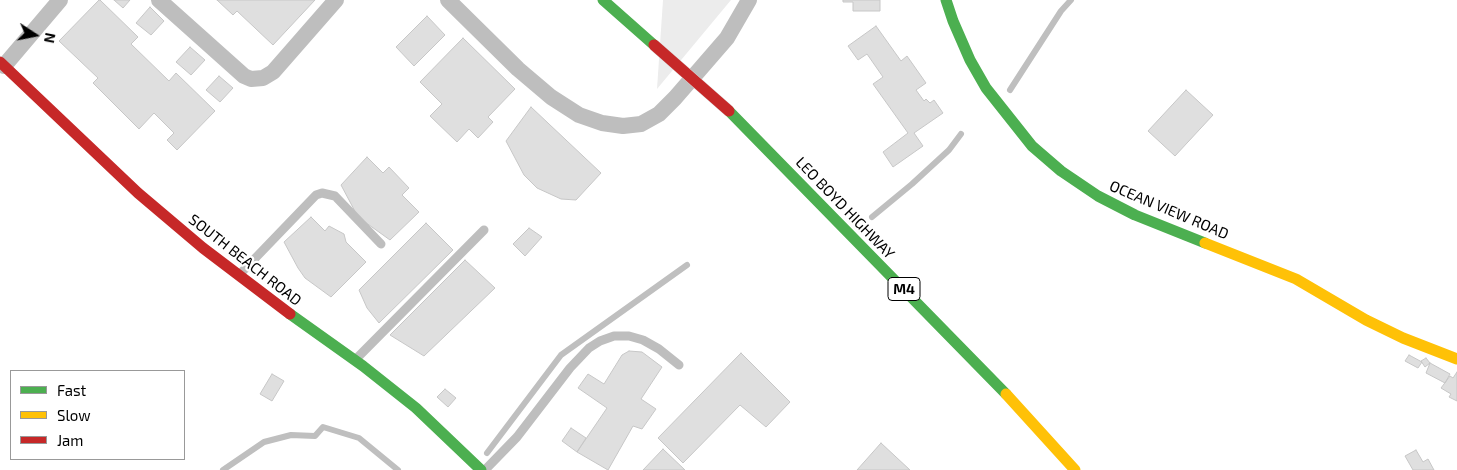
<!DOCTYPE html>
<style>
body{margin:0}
#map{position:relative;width:1457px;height:470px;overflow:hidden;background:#fff;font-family:"Exo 2",sans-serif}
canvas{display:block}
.legend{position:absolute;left:10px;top:370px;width:175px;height:90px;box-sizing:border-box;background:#fff;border:1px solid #999;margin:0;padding:6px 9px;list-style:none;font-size:15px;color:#000}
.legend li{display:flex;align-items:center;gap:10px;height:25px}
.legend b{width:25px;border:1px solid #999}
.north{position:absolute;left:10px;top:10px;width:50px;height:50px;-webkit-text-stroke:4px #fff;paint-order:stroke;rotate:101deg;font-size:14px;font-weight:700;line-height:20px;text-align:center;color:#000}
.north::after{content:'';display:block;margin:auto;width:18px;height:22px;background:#000;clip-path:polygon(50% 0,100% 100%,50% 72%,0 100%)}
</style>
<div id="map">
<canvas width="1457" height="470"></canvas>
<ul class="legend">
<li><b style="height:6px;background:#4caf50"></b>Fast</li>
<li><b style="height:6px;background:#ffc107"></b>Slow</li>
<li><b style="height:6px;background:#c62828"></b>Jam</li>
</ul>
<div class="north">N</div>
</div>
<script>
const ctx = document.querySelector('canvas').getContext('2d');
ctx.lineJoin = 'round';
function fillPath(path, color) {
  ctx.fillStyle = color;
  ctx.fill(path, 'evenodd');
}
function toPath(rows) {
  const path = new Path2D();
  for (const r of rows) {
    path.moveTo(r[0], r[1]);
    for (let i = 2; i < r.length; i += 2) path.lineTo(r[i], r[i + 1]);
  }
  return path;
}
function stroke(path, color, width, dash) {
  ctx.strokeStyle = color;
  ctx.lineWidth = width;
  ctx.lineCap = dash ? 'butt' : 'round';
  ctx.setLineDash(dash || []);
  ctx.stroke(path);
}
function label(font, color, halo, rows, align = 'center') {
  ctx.font = font + ' "Exo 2",sans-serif';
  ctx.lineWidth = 4.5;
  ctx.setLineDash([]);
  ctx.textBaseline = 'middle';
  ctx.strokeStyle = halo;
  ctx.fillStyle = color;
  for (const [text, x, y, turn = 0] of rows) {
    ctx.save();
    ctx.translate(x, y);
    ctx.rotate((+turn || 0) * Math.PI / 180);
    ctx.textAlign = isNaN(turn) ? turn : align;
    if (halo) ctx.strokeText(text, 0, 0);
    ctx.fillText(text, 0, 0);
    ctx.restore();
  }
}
const green = toPath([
 [663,0,731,0,657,89]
]);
const stream = toPath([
 [1010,90,1061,11,1071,0],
 [872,217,912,184,949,150,961,134],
 [487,453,561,355,687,265],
 [223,470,264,442,291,435,315,436,323,427,359,438,398,470]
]);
const building = toPath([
 [99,0,100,0,138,37,131,44,169,81,176,73,215,111,177,150,167,140,174,133,154,113,139,129,93,83,98,78,59,41,99,0],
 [114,0,130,0,123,8,114,0],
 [217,0,315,0,273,45,237,11,233,15,217,0],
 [843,0,880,0,880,11,853,11,853,2,843,2,843,0],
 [150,7,164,21,151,35,136,23,150,7],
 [427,16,445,35,414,66,396,47,427,16],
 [876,26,901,61,907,56,926,83,916,90,924,101,926,99,930,103,934,100,943,113,914,133,923,146,893,167,883,152,908,133,873,84,883,77,867,54,858,60,848,46,876,26],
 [463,38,515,89,488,117,493,122,478,138,469,129,457,142,430,116,442,104,420,82,463,38],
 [190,47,205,60,191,75,176,62,190,47],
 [219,76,233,88,220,102,206,90,219,76],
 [1186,90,1213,115,1175,156,1148,131,1186,90],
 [531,107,601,173,576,200,561,199,537,188,524,175,506,141,531,107],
 [367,157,383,173,389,167,409,188,402,195,419,212,390,240,358,217,341,185,367,157],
 [311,217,325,231,329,226,344,234,346,242,366,262,331,297,305,278,298,268,284,242,311,217],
 [426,223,453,250,379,323,367,308,359,290,426,223],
 [529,228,542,237,525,256,513,244,529,228],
 [465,260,495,288,424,356,390,335,465,260],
 [629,351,642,352,662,367,641,399,656,409,642,429,633,426,608,470,577,452,607,408,578,388,588,374,604,384,622,355,629,351],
 [741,353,790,402,766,427,740,405,683,463,658,438,741,353],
 [1409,355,1422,362,1418,368,1405,361,1409,355],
 [1426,358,1430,363,1425,367,1421,361,1426,358],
 [1430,363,1450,374,1445,383,1426,373,1430,363],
 [1457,372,1457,401,1449,397,1451,394,1441,388,1450,376,1453,378,1457,372],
 [272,374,284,381,272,401,260,394,272,374],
 [445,389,456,398,448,407,437,397,445,389],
 [571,428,586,438,577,452,562,441,571,428],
 [881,443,910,470,857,470,881,443],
 [663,449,685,470,643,470,663,449],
 [1416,450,1423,462,1428,459,1434,470,1413,470,1405,456,1416,450]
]);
const lane = toPath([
 [239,275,316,195,322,193,335,196,381,244],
 [355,360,484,230],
 [485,470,517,437,570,368,589,348,600,341,614,336,629,336,643,340,659,349,679,365]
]);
const street = toPath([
 [159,0,244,76,251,79,263,78,273,72,336,0],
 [448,0,518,69,551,97,579,115,602,123,623,126,641,124,659,114,675,98,727,38,749,0],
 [4,66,60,0]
]);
const fast = toPath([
 [603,0,654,45],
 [946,0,953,21,970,60,986,88,1032,146,1061,171,1098,196,1135,215,1205,243],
 [729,111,1006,394],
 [290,314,363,366,416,408,481,470]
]);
const slow = toPath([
 [1205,243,1296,279,1366,320,1403,338,1457,359],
 [1006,394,1075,470]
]);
const jam = toPath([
 [0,62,138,193,203,248,290,314]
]);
const jamBridge = toPath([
 [654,45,729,111]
]);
const shields = [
 [904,289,32]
];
const shieldNames = [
 ["M4",904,289]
];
const streetNames = [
 ["LEO BOYD HIGHWAY",845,208,46],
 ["OCEAN VIEW ROAD",1169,210,23],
 ["SOUTH BEACH ROAD",245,260,38]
];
fillPath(green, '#ececec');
stroke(stream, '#bfbfbf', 6);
fillPath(building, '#dfdfdf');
stroke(building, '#c7c7c7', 1);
stroke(lane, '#bebebe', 9);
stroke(street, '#bebebe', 16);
stroke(fast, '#4caf50', 11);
stroke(slow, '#ffc107', 11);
stroke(jam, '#c62828', 11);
stroke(jamBridge, '#dbdbdb', 12, []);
stroke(jamBridge, '#c62828', 11);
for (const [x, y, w] of shields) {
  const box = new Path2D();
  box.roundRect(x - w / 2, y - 11.5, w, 23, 4);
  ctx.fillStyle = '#fff';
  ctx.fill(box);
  stroke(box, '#000', 1);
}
label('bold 14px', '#000', null, shieldNames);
label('15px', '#000', '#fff', streetNames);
</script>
